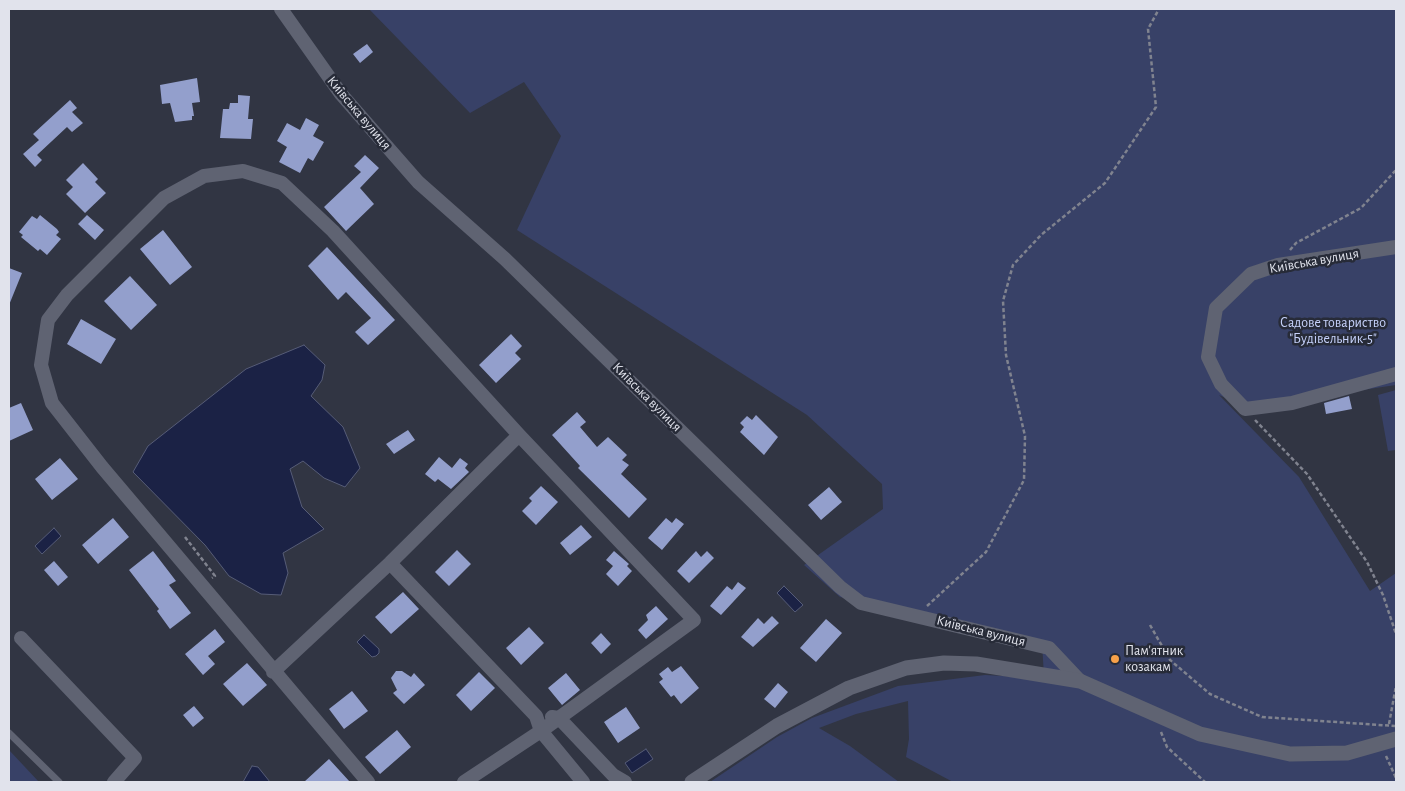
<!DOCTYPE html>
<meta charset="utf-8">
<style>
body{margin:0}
#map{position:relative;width:1405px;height:791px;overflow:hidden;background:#313543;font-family:"Alegreya Sans",sans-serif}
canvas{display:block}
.frame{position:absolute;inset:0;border:10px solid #e1e3ec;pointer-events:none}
</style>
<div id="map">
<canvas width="1405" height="791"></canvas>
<div class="frame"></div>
</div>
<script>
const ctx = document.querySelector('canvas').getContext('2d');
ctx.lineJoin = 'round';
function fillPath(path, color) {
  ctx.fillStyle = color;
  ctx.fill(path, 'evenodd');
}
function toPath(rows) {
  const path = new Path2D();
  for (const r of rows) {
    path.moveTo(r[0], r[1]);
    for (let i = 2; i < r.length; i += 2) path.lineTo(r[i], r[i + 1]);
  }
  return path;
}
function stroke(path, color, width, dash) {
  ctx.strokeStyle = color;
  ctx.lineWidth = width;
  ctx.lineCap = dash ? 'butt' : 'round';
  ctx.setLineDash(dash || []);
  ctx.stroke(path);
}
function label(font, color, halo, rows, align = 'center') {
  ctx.font = font + ' "Alegreya Sans",sans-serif';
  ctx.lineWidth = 5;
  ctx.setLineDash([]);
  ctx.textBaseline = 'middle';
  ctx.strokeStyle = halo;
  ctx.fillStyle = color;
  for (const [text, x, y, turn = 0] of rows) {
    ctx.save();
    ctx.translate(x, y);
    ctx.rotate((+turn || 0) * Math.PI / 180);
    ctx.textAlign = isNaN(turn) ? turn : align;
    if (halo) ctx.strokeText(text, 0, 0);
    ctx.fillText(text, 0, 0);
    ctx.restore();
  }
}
const green = toPath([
 [369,9,1396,9,1396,385,1246,407,1219,395,1299,477,1370,591,1396,573,1396,782,953,782,906,757,909,739,908,701,856,714,819,728,850,746,899,782,710,782,777,737,812,718,898,686,985,675,1022,677,1044,676,1042,643,840,597,804,565,883,509,882,484,807,415,517,230,561,136,524,82,470,113],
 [1396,390,1396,450,1388,451,1378,395],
 [9,750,39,782,9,782]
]);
const water = toPath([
 [304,345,325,365,322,380,311,396,343,427,360,468,345,487,324,478,303,461,290,469,302,507,324,529,283,553,288,573,281,595,261,594,229,576,205,545,133,472,148,446,246,369,304,345],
 [54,528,61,536,42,554,35,546,54,528],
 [784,586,803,605,795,612,777,593,784,586],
 [364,635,379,649,379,653,376,656,372,657,357,642,364,635],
 [646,749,653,759,632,773,625,763,646,749],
 [252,766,258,767,270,782,243,782,252,766]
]);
const building = toPath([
 [367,44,373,52,360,63,353,54],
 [197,78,200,102,192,103,194,116,192,116,192,120,175,122,170,103,162,104,160,85],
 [238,95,250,96,248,119,253,119,251,139,220,138,223,109,229,109,230,103,238,103],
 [70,100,77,108,72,112,83,123,72,132,67,127,37,155,42,160,35,167,23,154,39,140,33,134],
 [306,118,319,125,313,136,324,142,313,161,308,158,300,173,279,162,287,147,277,141,287,123,300,130],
 [365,155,379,168,360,188,374,204,346,231,324,207,361,172,354,166],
 [83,163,98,179,95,182,106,193,85,213,66,194,73,187,66,180],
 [40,215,57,229,59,232,56,235,61,239,47,255,40,249,38,251,21,237,23,235,19,232,32,216,37,219],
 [87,215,104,230,95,240,78,224],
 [163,230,192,267,170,285,140,249],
 [327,247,395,320,368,345,355,332,371,318,346,292,338,300,308,266],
 [9,268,22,273,9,305],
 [130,276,157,305,131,330,104,301],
 [81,319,116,339,101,364,67,344],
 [511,334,522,346,515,353,521,359,496,383,479,365],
 [1349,396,1352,409,1326,414,1324,403],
 [21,403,33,430,9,441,9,408],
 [577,412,586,422,580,427,597,447,608,437,627,455,622,460,629,465,621,474,647,499,629,518,578,468,580,466,552,435],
 [756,415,778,437,764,455,740,432,744,427,740,423,747,416,752,420],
 [408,430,415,440,394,454,386,444],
 [439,457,452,468,460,458,468,464,465,468,469,472,451,489,438,479,435,482,425,474],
 [60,458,78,479,52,500,35,479],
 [541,486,558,502,536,525,522,511,532,501,529,498],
 [829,487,842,502,821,520,808,505],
 [113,518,129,537,98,564,82,545],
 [666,518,672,523,676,518,684,524,662,550,648,538],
 [581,525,592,537,570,555,560,543],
 [457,550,471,564,449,586,435,572],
 [153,551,176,581,169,585,191,613,170,629,157,611,159,609,129,570],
 [614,551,629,564,627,566,632,571,618,586,606,574,613,566,606,560],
 [696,551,701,557,707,551,714,558,689,583,677,571],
 [54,561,68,577,58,586,44,570],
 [738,582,746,588,721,615,710,606,727,586,732,590],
 [403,592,419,609,391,634,375,617],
 [656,606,668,619,646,639,638,630,648,620,646,615],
 [772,616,779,623,753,647,741,637,758,618,764,624],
 [826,619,842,633,816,662,800,648],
 [529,627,544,643,521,665,506,648],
 [215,629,225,642,208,656,215,664,203,675,185,654],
 [601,633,611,644,601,654,591,643],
 [247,663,267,685,243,706,223,684],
 [681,666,699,688,681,704,674,695,671,697,659,682,663,679,659,674,668,667,672,672],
 [396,671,402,671,411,677,414,673,425,685,404,704,393,693,397,690,391,678],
 [479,672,495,688,471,711,456,695],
 [566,673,580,690,562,705,548,688],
 [778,683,788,692,775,708,764,699],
 [352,691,368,711,344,729,329,709],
 [194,706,204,718,193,727,183,715],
 [626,707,640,728,618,743,604,722],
 [397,730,411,747,380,774,365,757],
 [329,759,350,782,304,782]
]);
const path = toPath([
 [1290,250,1296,243,1361,208,1396,170],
 [1255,420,1307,474,1367,562,1383,595,1396,634],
 [185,537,215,576,212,578],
 [927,606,986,552,1024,480,1025,436,1006,355,1003,301,1013,265,1041,235,1105,183,1156,107,1148,29,1159,9],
 [1150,625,1170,660,1210,694,1262,717,1395,726],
 [1389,724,1396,686],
 [1161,732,1167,747,1205,782],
 [1386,756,1396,778]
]);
const service = toPath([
 [9,733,59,782]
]);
const minor = toPath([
 [281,9,341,94,418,182,505,259,840,587,861,603,1049,648,1080,681],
 [1396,247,1278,265,1251,274,1216,308,1208,357,1221,384,1245,409,1292,403,1396,374],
 [390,563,536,716,541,731,583,782],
 [21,638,135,758,114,782],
 [273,672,390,563,519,435],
 [552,717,559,718,613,775,625,782],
 [368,782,102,467,52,403,41,365,48,320,67,295,164,198,204,176,243,171,282,183,333,231,519,435,694,620,541,731,464,782]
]);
const secondary = toPath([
 [692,782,777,726,849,688,906,668,944,663,976,664,1080,681,1200,734,1290,754,1347,753,1396,739]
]);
const markers = [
 [1115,659,5,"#f8a14a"]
];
const streetNames = [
 ["Київська вулиця",359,113,50],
 ["Київська вулиця",1314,261,-10],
 ["Київська вулиця",647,397,45],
 ["Київська вулиця",981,631,14]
];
const parkNames = [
 ["Садове товариство",1333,323],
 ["\"Будівельник-5\"",1333,339]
];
const poiNames = [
 ["Пам'ятник",1125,651],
 ["козакам",1125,667]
];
fillPath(green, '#384167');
fillPath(water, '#1b2245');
stroke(water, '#565c77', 1);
fillPath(building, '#939fcc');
stroke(path, '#80838f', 2.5, [4, 2.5]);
stroke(service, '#5f6372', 7);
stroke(minor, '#5f6372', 14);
stroke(secondary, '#5f6372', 15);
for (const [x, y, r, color] of markers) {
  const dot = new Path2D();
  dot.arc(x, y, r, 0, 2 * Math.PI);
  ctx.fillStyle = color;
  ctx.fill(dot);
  stroke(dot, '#272b38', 2);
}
label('14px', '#e1e3ec', '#272b38', streetNames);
label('14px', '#c6d2fb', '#272b38', parkNames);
label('14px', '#e1e3ec', '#272b38', poiNames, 'left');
</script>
